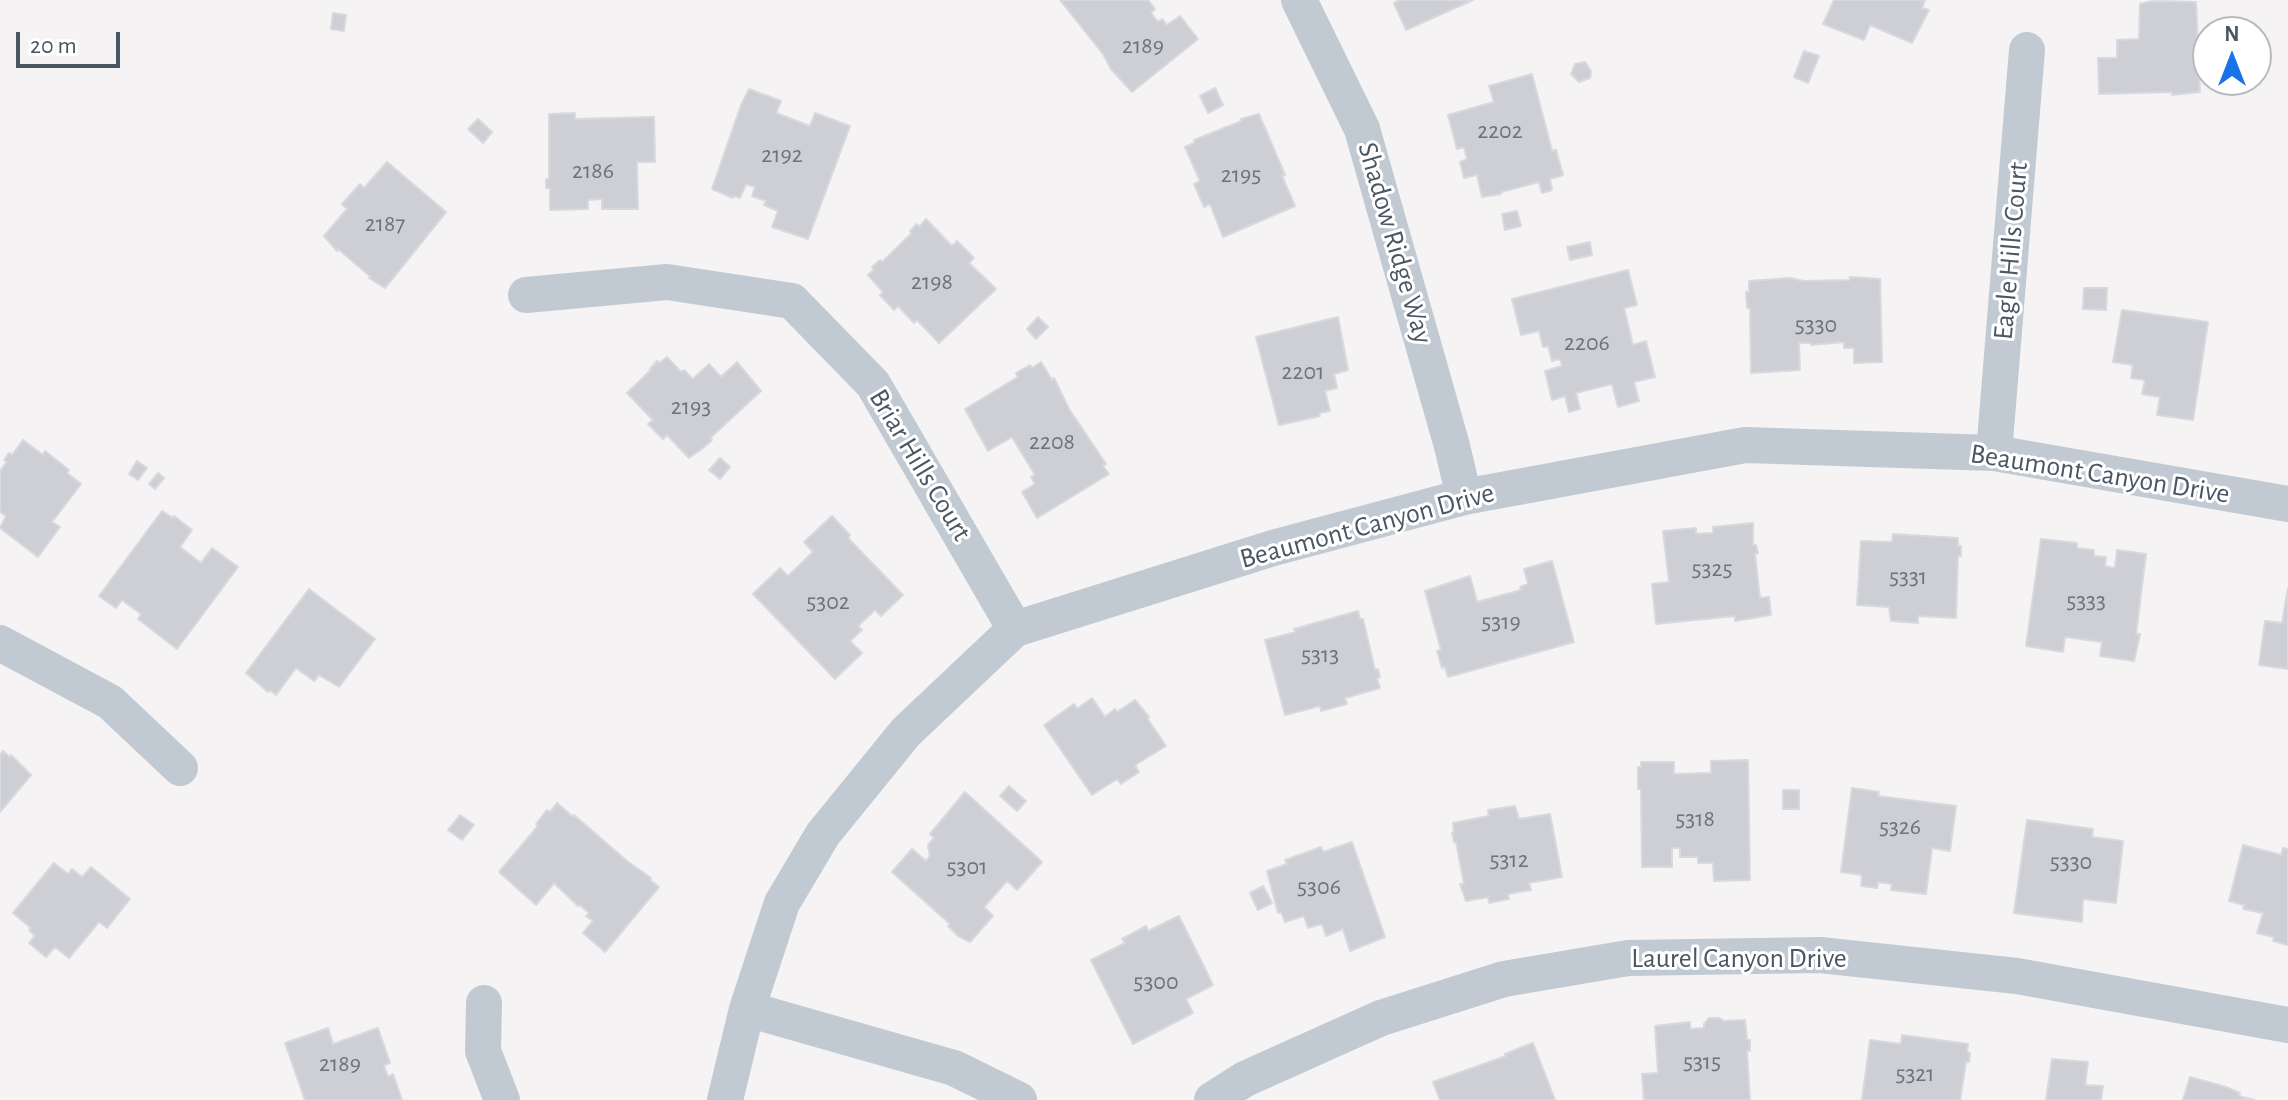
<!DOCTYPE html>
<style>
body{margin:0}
#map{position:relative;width:2288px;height:1100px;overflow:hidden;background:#f5f3f3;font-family:"Alegreya Sans",sans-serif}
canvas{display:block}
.north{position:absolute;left:2192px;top:16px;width:80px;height:80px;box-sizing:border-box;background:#fff;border:2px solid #b7bbc0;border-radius:50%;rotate:0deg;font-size:22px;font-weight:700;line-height:32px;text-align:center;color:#4a5661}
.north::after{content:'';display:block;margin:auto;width:28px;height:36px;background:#1a73e8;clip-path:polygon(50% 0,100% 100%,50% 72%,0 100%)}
.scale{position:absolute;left:16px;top:32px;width:104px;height:36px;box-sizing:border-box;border:4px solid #4a5661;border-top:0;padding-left:10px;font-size:24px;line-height:28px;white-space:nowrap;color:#4a5661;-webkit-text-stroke:6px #fff;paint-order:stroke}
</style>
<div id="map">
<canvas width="2288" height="1100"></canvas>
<div class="north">N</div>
<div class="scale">20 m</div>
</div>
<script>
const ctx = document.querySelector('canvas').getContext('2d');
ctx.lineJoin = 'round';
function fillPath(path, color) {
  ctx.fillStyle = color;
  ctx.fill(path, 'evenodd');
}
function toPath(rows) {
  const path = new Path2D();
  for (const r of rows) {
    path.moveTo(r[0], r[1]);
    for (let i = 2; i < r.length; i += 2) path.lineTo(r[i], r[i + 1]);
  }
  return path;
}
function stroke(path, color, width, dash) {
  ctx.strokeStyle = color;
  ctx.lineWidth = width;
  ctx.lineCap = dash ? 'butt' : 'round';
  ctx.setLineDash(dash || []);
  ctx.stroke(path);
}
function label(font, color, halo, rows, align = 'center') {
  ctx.font = font + ' "Alegreya Sans",sans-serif';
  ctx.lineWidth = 6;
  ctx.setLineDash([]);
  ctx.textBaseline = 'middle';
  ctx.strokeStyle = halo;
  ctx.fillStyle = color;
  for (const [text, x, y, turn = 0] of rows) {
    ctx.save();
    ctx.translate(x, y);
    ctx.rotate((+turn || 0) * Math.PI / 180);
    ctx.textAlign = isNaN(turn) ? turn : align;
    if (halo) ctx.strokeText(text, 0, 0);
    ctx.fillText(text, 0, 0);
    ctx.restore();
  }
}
const building = toPath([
 [1060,0,1148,0,1155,9,1151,13,1158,22,1162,19,1167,25,1180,16,1198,39,1132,92,1111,69,1103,54,1060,0],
 [1400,0,1473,0,1406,30,1394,3,1400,0],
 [1834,0,1925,0,1922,8,1929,10,1912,43,1870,25,1864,40,1823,24,1834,0],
 [2153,1,2196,2,2200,92,2172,95,2172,92,2099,94,2098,58,2117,58,2117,40,2139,39,2140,4,2153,1],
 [333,13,346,15,344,31,331,29,333,13],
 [2256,38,2261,38,2262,56,2256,56,2256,38],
 [1804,51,1819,56,1808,83,1794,77,1804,51],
 [1585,62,1591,71,1590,78,1579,82,1571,74,1575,64,1585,62],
 [1532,74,1552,151,1556,150,1563,175,1550,179,1552,190,1542,193,1539,182,1501,192,1501,194,1482,197,1477,175,1464,178,1460,162,1467,159,1464,147,1457,149,1448,115,1494,102,1489,86,1532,74],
 [1215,88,1223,105,1208,113,1200,96,1215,88],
 [749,89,781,101,776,113,810,126,815,113,850,126,808,239,772,227,778,211,764,205,766,201,752,196,755,187,746,184,740,198,734,196,733,198,712,189,741,105,749,89],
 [575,113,575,119,654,117,655,162,637,162,638,209,602,209,602,199,588,200,588,209,550,210,550,188,546,188,546,179,549,179,549,114,575,113],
 [1259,114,1285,175,1282,176,1295,206,1223,237,1210,204,1204,207,1194,184,1200,181,1185,147,1194,143,1194,140,1242,121,1241,119,1259,114],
 [478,119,492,132,483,143,468,129,478,119],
 [387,162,446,212,385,288,369,278,371,277,338,249,337,251,324,236,347,209,342,204,360,184,364,188,387,162],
 [1517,211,1521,226,1505,230,1502,214,1517,211],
 [926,219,952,246,957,241,974,258,969,263,996,289,939,343,917,320,914,323,898,306,894,310,880,295,883,292,868,275,874,269,872,267,880,260,882,262,912,233,910,231,917,224,919,227,926,219],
 [1590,242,1592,255,1570,260,1567,247,1590,242],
 [1628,270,1637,305,1624,308,1633,345,1646,341,1655,377,1634,382,1639,401,1618,407,1612,384,1576,393,1580,409,1569,412,1565,396,1552,400,1545,371,1562,366,1560,359,1552,361,1548,346,1543,347,1539,331,1521,335,1512,299,1628,270],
 [1850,277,1880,279,1882,362,1854,363,1854,348,1844,348,1844,342,1811,345,1811,343,1799,343,1800,370,1751,373,1750,308,1747,308,1746,292,1749,292,1749,281,1790,278,1804,281,1850,280,1850,277],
 [2084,288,2107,288,2106,310,2083,309,2084,288],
 [2122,310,2208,322,2193,420,2157,415,2160,397,2142,394,2145,380,2131,378,2133,365,2113,362,2122,310],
 [1038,317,1048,327,1036,339,1027,329,1038,317],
 [1338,317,1348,370,1334,374,1337,388,1325,391,1330,411,1319,413,1320,416,1279,425,1256,337,1338,317],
 [667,357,681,372,684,370,693,379,709,364,721,377,737,362,761,391,710,438,712,440,703,448,689,458,667,435,663,439,648,424,653,420,627,393,651,370,650,369,657,361,659,363,667,357],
 [1041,362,1052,380,1054,378,1069,409,1106,464,1103,466,1109,474,1037,518,1022,492,1035,484,1031,477,1035,475,1012,437,988,451,965,409,1018,377,1016,373,1030,365,1032,368,1041,362],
 [23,440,43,455,45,451,69,470,67,473,81,484,52,522,60,527,38,557,0,528,6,516,0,512,0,471,7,462,4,460,9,453,12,455,23,440],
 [720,458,730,467,720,479,709,470,720,458],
 [137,461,147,468,138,480,129,474,137,461],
 [158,473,164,478,155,489,149,484,158,473],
 [162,511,173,518,174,516,192,530,180,547,201,563,212,548,238,567,177,649,138,619,141,614,122,600,116,608,99,596,162,511],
 [832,516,850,535,848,538,903,595,881,616,875,610,858,626,862,630,850,641,862,653,835,679,753,594,780,568,788,576,813,552,804,542,832,516],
 [1753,523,1753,545,1756,545,1758,553,1755,554,1760,598,1769,597,1771,615,1735,621,1735,616,1656,624,1652,584,1669,582,1663,531,1696,528,1696,534,1713,533,1713,527,1753,523],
 [1893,534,1958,538,1958,546,1961,546,1961,556,1958,556,1956,618,1918,616,1918,623,1891,621,1889,607,1857,605,1861,541,1892,542,1893,534],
 [2041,539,2077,543,2077,548,2094,550,2094,556,2106,557,2105,566,2115,568,2117,550,2146,554,2136,634,2140,634,2134,661,2100,656,2102,642,2065,637,2063,652,2026,646,2041,539],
 [1552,561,1574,642,1448,677,1445,667,1442,668,1437,651,1441,650,1425,591,1470,576,1477,602,1521,590,1520,587,1528,584,1524,569,1552,561],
 [2288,588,2288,669,2259,665,2265,621,2282,623,2288,588],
 [309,589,375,639,339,687,319,675,314,681,296,668,276,695,270,690,268,692,246,673,309,589],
 [1358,611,1360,619,1363,619,1375,670,1378,669,1380,677,1377,679,1380,688,1345,698,1347,704,1321,711,1320,706,1285,715,1265,640,1296,632,1294,629,1358,611],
 [1092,698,1105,717,1115,709,1117,712,1135,700,1149,717,1147,718,1166,746,1135,765,1139,772,1121,784,1117,779,1092,795,1044,725,1074,704,1077,709,1092,698],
 [3,751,10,757,11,755,31,775,0,812,0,755,3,751],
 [1748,760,1750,880,1714,881,1713,863,1698,863,1698,857,1680,857,1680,848,1672,848,1672,867,1642,867,1641,789,1638,789,1638,767,1641,767,1641,762,1674,762,1674,774,1711,773,1711,761,1748,760],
 [1009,786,1026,801,1017,811,1000,796,1009,786],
 [1852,788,1879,792,1878,796,1956,806,1950,851,1932,848,1926,894,1891,890,1892,884,1878,882,1877,888,1861,886,1862,875,1841,872,1852,788],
 [1783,790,1799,790,1799,809,1783,809,1783,790],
 [965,792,1042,862,1017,890,1007,881,984,907,993,916,970,942,958,936,948,926,950,924,892,872,912,849,926,861,930,856,928,845,934,838,930,834,965,792],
 [557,803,573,817,574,815,627,861,651,878,650,880,659,887,605,952,583,933,593,921,586,916,589,913,580,905,578,906,554,883,536,905,499,872,538,826,536,824,547,810,550,812,557,803],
 [1515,806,1519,819,1550,814,1562,877,1529,883,1531,890,1508,894,1509,899,1489,903,1488,897,1466,901,1460,884,1464,884,1456,842,1454,842,1452,833,1454,832,1453,823,1489,816,1488,810,1515,806],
 [460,815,474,825,462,840,448,830,460,815],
 [2027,820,2093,829,2092,837,2123,841,2116,903,2083,899,2082,922,2014,913,2027,820],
 [1352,842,1385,937,1350,951,1343,929,1326,936,1322,924,1308,928,1304,916,1285,922,1281,912,1278,913,1267,871,1287,864,1285,860,1321,847,1323,852,1352,842],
 [2243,845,2281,855,2283,848,2288,849,2288,945,2273,941,2274,937,2257,933,2263,913,2243,909,2244,905,2229,901,2243,845],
 [54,863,68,874,72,869,82,877,91,867,130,899,107,928,99,922,69,958,55,947,46,957,29,943,35,936,29,930,31,928,13,913,54,863],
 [1263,886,1272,903,1258,910,1250,893,1263,886],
 [1179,916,1213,985,1186,999,1193,1013,1133,1044,1091,960,1125,943,1122,939,1146,926,1148,931,1179,916],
 [1709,1018,1719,1018,1724,1021,1745,1020,1747,1040,1750,1040,1750,1051,1747,1051,1750,1100,1644,1100,1642,1074,1658,1073,1655,1026,1690,1022,1690,1029,1704,1028,1704,1024,1709,1018],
 [328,1028,333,1044,378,1028,390,1063,384,1065,388,1077,393,1074,402,1100,305,1100,285,1043,328,1028],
 [1902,1035,1968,1044,1967,1052,1970,1053,1969,1062,1966,1062,1960,1100,1862,1100,1870,1040,1901,1044,1902,1035],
 [1533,1043,1555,1100,1440,1100,1433,1082,1506,1056,1505,1054,1533,1043],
 [2052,1059,2088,1062,2085,1085,2103,1086,2101,1100,2046,1100,2052,1059],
 [2190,1077,2226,1087,2240,1093,2239,1096,2254,1100,2183,1100,2190,1077]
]);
const street = toPath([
 [1299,0,1362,129,1452,446,1464,497],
 [526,295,667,282,792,301,873,384,1015,629],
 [1994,453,2027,50],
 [0,643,110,702,180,768],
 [484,1003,483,1051,502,1100],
 [747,1009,954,1068,1019,1100],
 [725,1100,747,1009,782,903,823,834,906,732,1015,629,1273,548,1464,497,1745,445,1994,453,2288,504],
 [1212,1100,1245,1079,1381,1018,1504,979,1628,958,1820,955,2017,976,2288,1025]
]);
const numberNames = [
 ["2189",1143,46],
 ["2202",1500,131],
 ["2192",782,155],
 ["2186",593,171],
 ["2195",1241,175],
 ["2187",385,224],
 ["2198",932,282],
 ["5330",1816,325],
 ["2206",1587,343],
 ["2201",1303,372],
 ["2193",691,407],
 ["2208",1052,442],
 ["5325",1712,569],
 ["5331",1908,577],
 ["5333",2086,601],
 ["5302",828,602],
 ["5319",1501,622],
 ["5313",1320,655],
 ["5318",1695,819],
 ["5326",1900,827],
 ["5312",1509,860],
 ["5330",2071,862],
 ["5301",967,867],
 ["5306",1319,887],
 ["5300",1156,982],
 ["5315",1702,1062],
 ["2189",340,1064],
 ["5321",1915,1074]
];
const streetNames = [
 ["Shadow Ridge Way",1395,243,74],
 ["Eagle Hills Court",2011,251,-85],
 ["Briar Hills Court",920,465,59],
 ["Beaumont Canyon Drive",2100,474,9],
 ["Beaumont Canyon Drive",1367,526,-15],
 ["Laurel Canyon Drive",1739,959]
];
fillPath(building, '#cdcfd5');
stroke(building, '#d7d9de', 2);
stroke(street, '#c1cad2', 36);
label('24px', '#6b747e', null, numberNames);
label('28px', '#4a5661', '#fff', streetNames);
</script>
